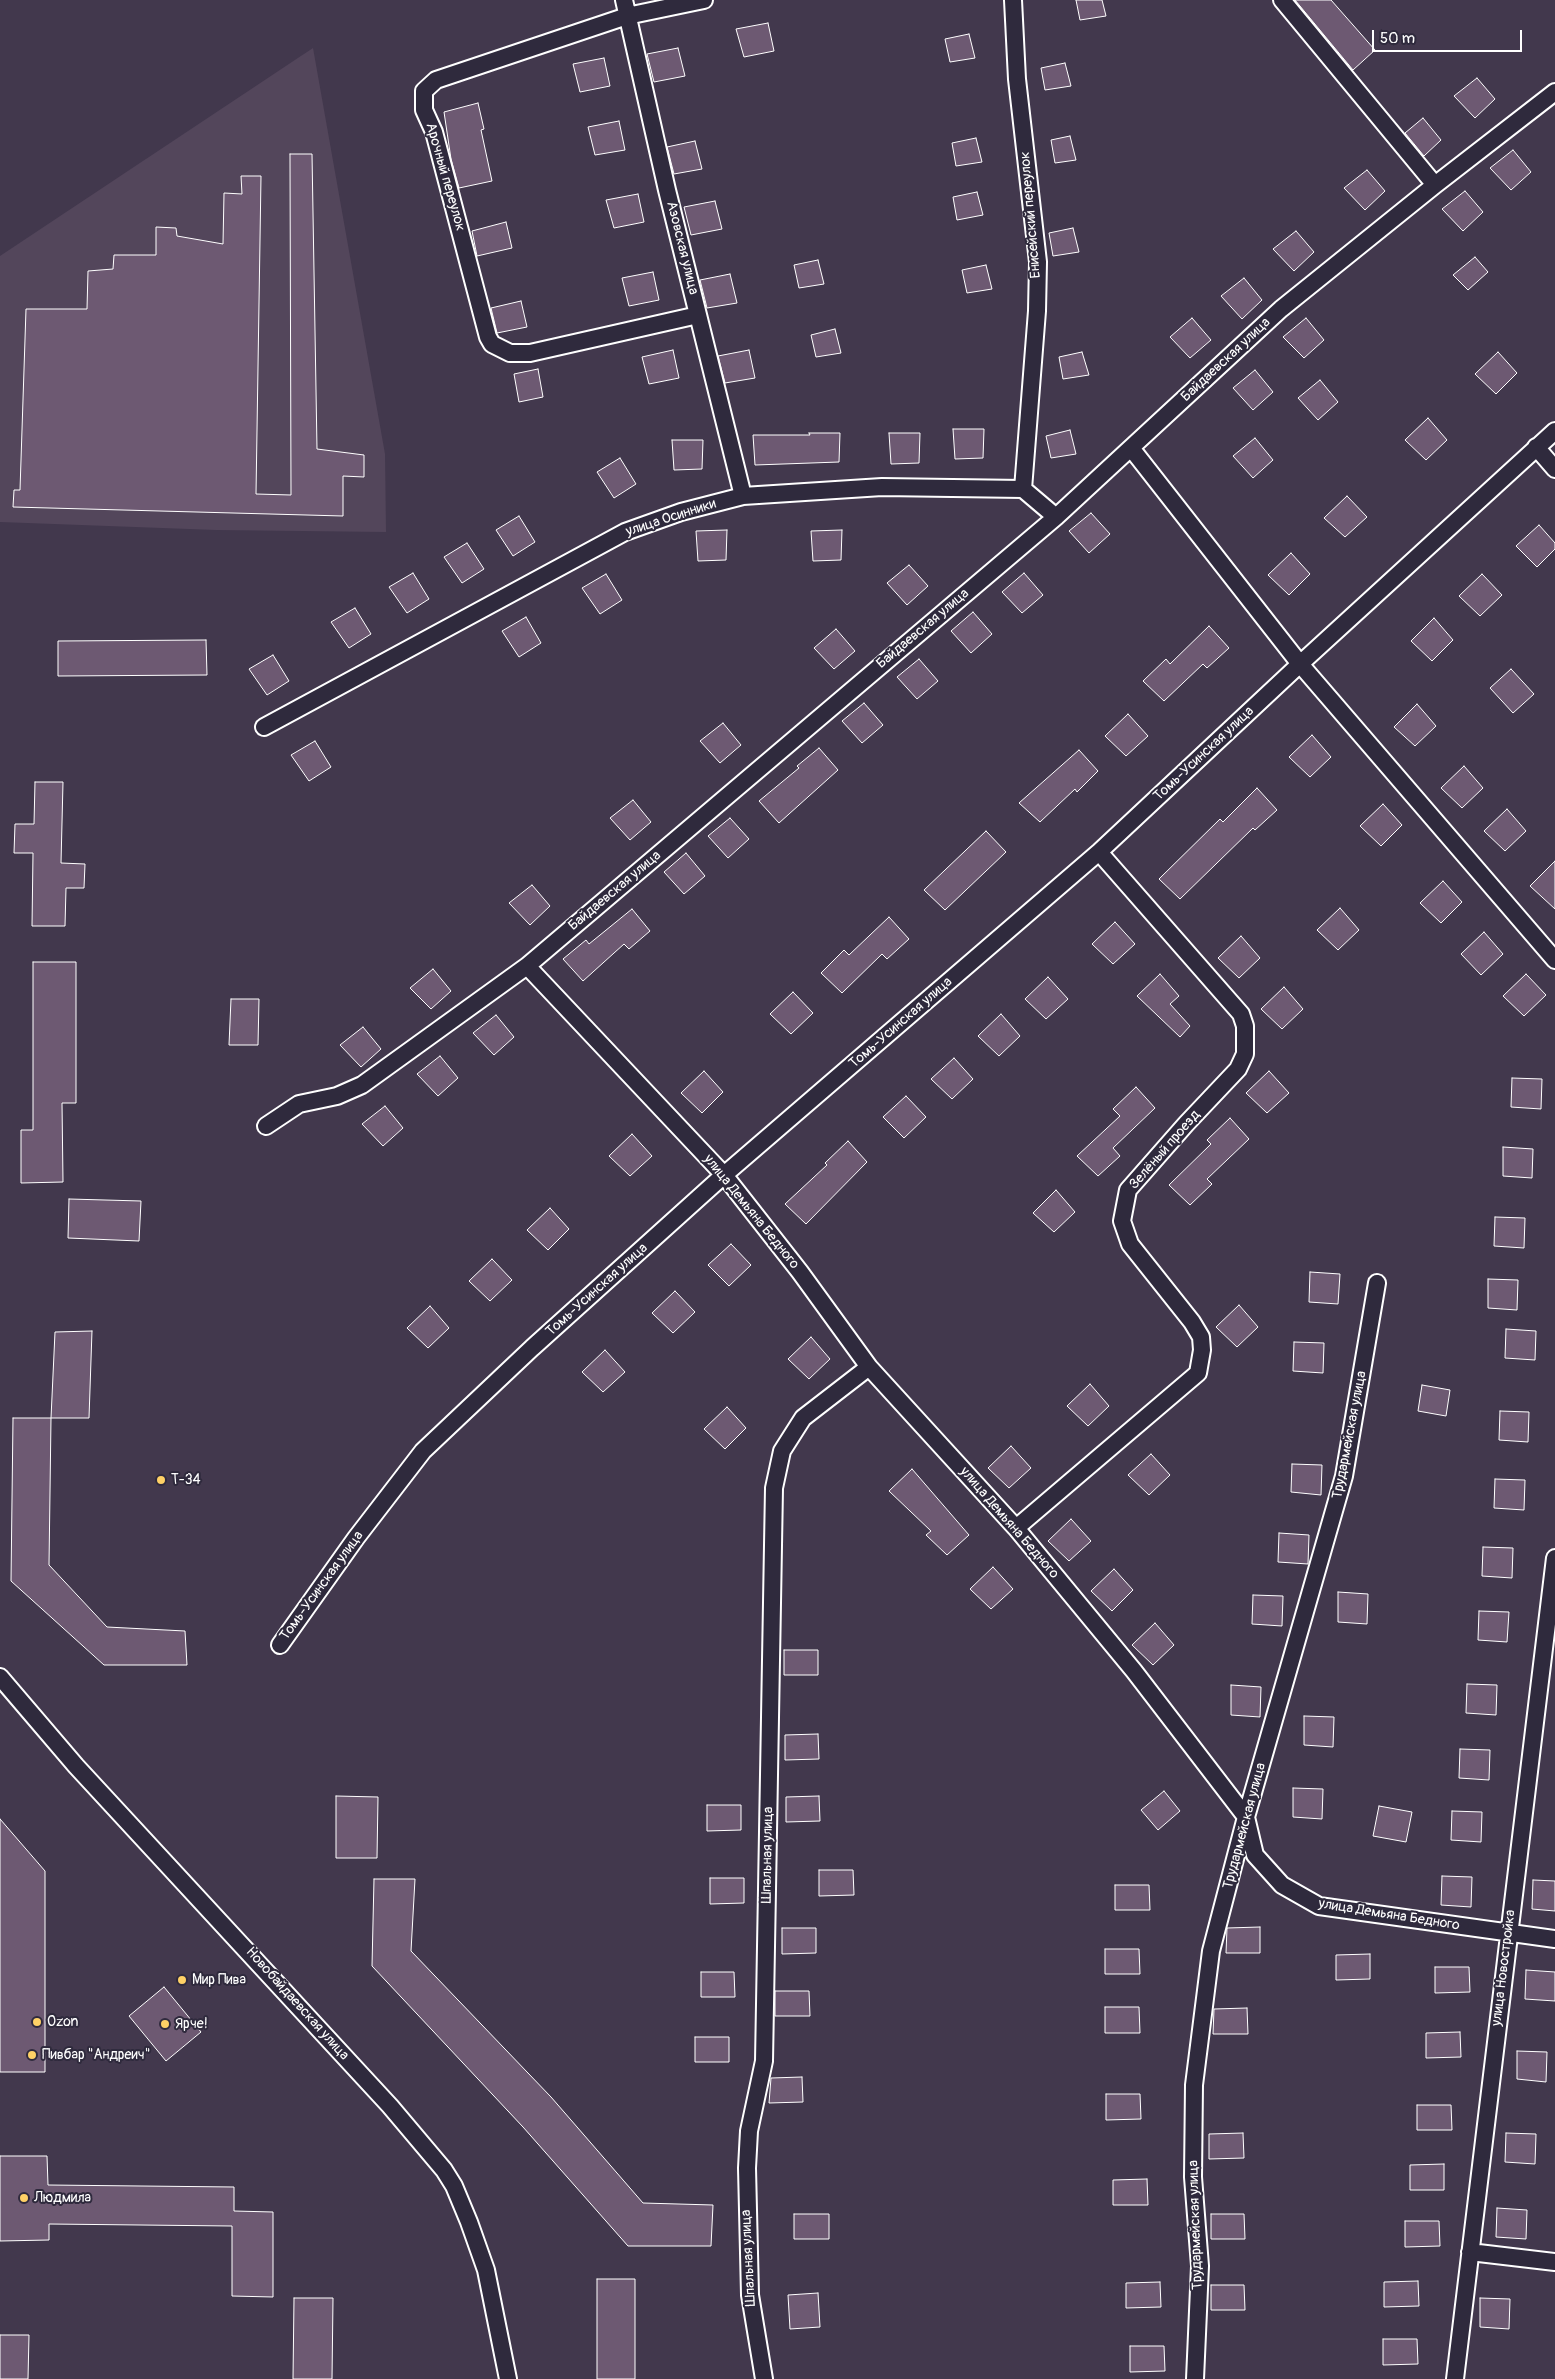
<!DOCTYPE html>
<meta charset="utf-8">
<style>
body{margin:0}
#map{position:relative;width:1555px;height:2379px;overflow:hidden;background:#42384d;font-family:Pangolin,sans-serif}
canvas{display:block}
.scale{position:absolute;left:1372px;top:30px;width:150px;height:22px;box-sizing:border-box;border:2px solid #fff;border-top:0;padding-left:6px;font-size:15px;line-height:18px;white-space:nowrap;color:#fff;-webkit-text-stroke:4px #2f2a3d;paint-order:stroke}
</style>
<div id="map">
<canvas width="1555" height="2379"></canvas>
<div class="scale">50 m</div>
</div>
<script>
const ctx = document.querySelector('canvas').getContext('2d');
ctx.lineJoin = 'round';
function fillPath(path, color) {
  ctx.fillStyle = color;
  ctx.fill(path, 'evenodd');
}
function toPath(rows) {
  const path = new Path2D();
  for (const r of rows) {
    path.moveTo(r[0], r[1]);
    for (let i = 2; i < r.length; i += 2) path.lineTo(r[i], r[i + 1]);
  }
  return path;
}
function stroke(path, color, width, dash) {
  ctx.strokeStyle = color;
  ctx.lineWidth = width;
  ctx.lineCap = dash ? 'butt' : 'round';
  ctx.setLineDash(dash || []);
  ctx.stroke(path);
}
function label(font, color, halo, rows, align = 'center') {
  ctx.font = font + ' Pangolin,sans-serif';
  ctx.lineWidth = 4;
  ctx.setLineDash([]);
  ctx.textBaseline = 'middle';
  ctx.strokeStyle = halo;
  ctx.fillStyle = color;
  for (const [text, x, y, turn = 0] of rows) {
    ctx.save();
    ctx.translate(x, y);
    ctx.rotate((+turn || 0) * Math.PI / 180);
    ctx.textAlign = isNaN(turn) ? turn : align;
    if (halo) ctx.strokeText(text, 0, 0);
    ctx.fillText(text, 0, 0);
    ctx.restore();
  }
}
const built = toPath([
 [313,48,385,454,386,532,216,530,0,522,0,256]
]);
const building = toPath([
 [1076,0,1102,0,1106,16,1080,20,1076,0],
 [1295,0,1331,0,1375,50,1353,70,1295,0],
 [768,23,774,51,744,57,736,29,768,23],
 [969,34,975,58,950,62,945,39,969,34],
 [678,48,685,76,654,82,647,54,678,48],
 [604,58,610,86,580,92,573,64,604,58],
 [1065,63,1071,86,1045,90,1041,68,1065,63],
 [1477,78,1495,99,1475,118,1454,96,1477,78],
 [478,103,484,129,481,130,492,181,459,188,451,159,444,112,478,103],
 [1423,118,1441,140,1424,156,1405,133,1423,118],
 [619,121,625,150,595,155,588,127,619,121],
 [1070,136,1076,160,1055,163,1051,140,1070,136],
 [976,138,982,162,956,166,952,143,976,138],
 [695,141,702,169,674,174,667,147,695,141],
 [1513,150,1531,172,1511,190,1490,168,1513,150],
 [290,154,312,154,317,449,364,455,364,477,343,476,343,516,13,507,14,490,20,490,26,309,87,309,88,271,113,269,114,255,156,255,156,227,176,228,177,236,223,244,224,193,242,194,241,176,261,176,256,494,291,495,290,154],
 [1367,170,1385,191,1365,210,1344,188,1367,170],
 [1465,191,1483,212,1463,231,1442,209,1465,191],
 [977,192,983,215,957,220,953,197,977,192],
 [638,194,644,222,614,228,606,200,638,194],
 [715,201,722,229,691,235,684,207,715,201],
 [506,222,512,248,477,256,472,231,506,222],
 [1073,228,1079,252,1053,256,1049,233,1073,228],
 [1296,231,1314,252,1294,271,1273,249,1296,231],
 [1475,257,1488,272,1468,290,1453,275,1475,257],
 [818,260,824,284,799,288,794,265,818,260],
 [986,265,992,289,967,293,962,270,986,265],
 [653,272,659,300,629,306,622,278,653,272],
 [730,274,737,303,707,308,700,280,730,274],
 [1244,278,1262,300,1242,319,1221,296,1244,278],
 [521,301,527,327,497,333,491,308,521,301],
 [1192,318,1211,340,1190,358,1170,337,1192,318],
 [1306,318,1324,340,1304,358,1283,337,1306,318],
 [835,329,841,353,816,357,811,335,835,329],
 [673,350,679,378,649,384,642,357,673,350],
 [749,350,755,378,725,383,718,356,749,350],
 [1082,352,1089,375,1063,379,1059,357,1082,352],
 [1498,352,1517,373,1496,394,1475,374,1498,352],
 [538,369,543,397,519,402,514,374,538,369],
 [1255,370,1273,392,1253,410,1233,388,1255,370],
 [1320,380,1338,402,1318,420,1298,398,1320,380],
 [1428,418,1447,440,1426,460,1405,440,1428,418],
 [953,429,984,429,983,458,955,459,953,429],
 [1070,430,1076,454,1051,458,1046,436,1070,430],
 [809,433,840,433,839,462,755,465,753,435,810,435,809,433],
 [889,433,920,433,919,463,891,464,889,433],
 [1255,438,1273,460,1253,478,1233,456,1255,438],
 [672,440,703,440,702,469,674,470,672,440],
 [620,458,636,484,614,498,597,472,620,458],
 [1347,496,1367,517,1345,537,1324,518,1347,496],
 [1091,513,1110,534,1089,553,1069,531,1091,513],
 [519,516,535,542,513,556,496,530,519,516],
 [1539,525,1555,543,1555,549,1537,567,1516,546,1539,525],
 [727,530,726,560,698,561,696,531,727,530],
 [842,530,841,560,813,561,811,531,842,530],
 [467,543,484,569,462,583,444,557,467,543],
 [1291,553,1310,574,1289,595,1268,575,1291,553],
 [909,565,928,586,907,605,887,583,909,565],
 [413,573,429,599,407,613,389,587,413,573],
 [1024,573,1043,595,1022,613,1002,592,1024,573],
 [606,574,622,600,600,614,582,588,606,574],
 [1482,574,1502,595,1480,616,1459,596,1482,574],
 [355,608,371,634,349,648,331,622,355,608],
 [973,612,992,634,971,653,951,631,973,612],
 [526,617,541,643,519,657,502,631,526,617],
 [1434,618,1453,640,1432,661,1411,641,1434,618],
 [1209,626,1229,648,1207,668,1203,664,1164,701,1143,681,1166,659,1170,664,1209,626],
 [836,629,855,651,834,669,814,648,836,629],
 [206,640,207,675,58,676,58,641,206,640],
 [273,655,289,681,267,695,249,669,273,655],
 [919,659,938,681,917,699,897,677,919,659],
 [1511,669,1534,694,1513,713,1490,688,1511,669],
 [864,703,883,725,862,743,842,721,864,703],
 [1417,704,1436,726,1415,746,1394,727,1417,704],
 [1128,714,1148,736,1126,756,1105,736,1128,714],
 [723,723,741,745,720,763,700,741,723,723],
 [1312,735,1331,757,1310,777,1289,757,1312,735],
 [315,741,331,767,309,781,291,755,315,741],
 [819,748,838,770,779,823,759,801,799,768,797,766,819,748],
 [1079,750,1098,771,1077,792,1075,789,1040,822,1019,803,1079,750],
 [1464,766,1483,788,1462,808,1441,788,1464,766],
 [35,782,63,782,61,863,85,864,84,888,66,888,65,926,32,926,33,853,14,853,15,824,34,824,35,782],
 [1257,788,1277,810,1255,830,1253,828,1180,899,1159,879,1220,819,1223,822,1257,788],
 [633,800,651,822,630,840,610,818,633,800],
 [1383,804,1402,825,1381,846,1360,826,1383,804],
 [1507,809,1526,831,1505,851,1484,831,1507,809],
 [730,818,749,839,728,858,708,836,730,818],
 [986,831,1006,852,945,910,924,890,986,831],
 [686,853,705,876,684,894,664,872,686,853],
 [1555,861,1555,909,1530,886,1555,861],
 [1443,881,1462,902,1441,923,1420,903,1443,881],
 [532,885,550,906,530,925,509,903,532,885],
 [1340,908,1359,930,1338,950,1317,930,1340,908],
 [632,909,650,931,629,949,624,944,583,981,563,959,586,940,589,944,632,909],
 [889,917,909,939,887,959,882,954,842,993,821,973,844,950,849,955,889,917],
 [1115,922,1135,944,1113,964,1092,944,1115,922],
 [1484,932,1503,954,1481,975,1461,954,1484,932],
 [1241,936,1260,958,1239,978,1218,958,1241,936],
 [33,962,76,962,76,1103,62,1103,63,1182,21,1183,21,1130,33,1130,33,962],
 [433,969,451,991,431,1009,410,988,433,969],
 [1160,974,1179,996,1170,1004,1190,1026,1180,1037,1137,996,1160,974],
 [1526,974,1546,995,1524,1016,1503,996,1526,974],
 [1048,977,1068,999,1046,1019,1025,999,1048,977],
 [1284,987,1303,1009,1282,1029,1261,1009,1284,987],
 [793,992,813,1013,791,1034,770,1014,793,992],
 [231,999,259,999,258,1045,229,1045,231,999],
 [1001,1014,1020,1036,999,1056,978,1036,1001,1014],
 [496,1015,514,1037,494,1055,473,1033,496,1015],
 [363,1027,381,1049,361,1067,340,1045,363,1027],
 [440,1056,458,1078,438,1096,417,1074,440,1056],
 [954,1058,973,1079,952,1099,931,1079,954,1058],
 [704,1071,723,1092,702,1113,681,1093,704,1071],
 [1269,1071,1289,1093,1267,1113,1246,1093,1269,1071],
 [1512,1078,1542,1079,1541,1109,1511,1107,1512,1078],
 [1136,1087,1155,1108,1113,1148,1120,1156,1098,1176,1077,1156,1120,1116,1113,1109,1136,1087],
 [906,1096,926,1117,904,1138,883,1117,906,1096],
 [385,1106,403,1128,383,1146,362,1124,385,1106],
 [1230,1118,1249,1139,1207,1179,1212,1184,1190,1205,1169,1185,1211,1144,1207,1140,1230,1118],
 [632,1134,652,1156,630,1176,609,1156,632,1134],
 [848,1141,867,1162,806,1224,785,1204,827,1165,825,1163,848,1141],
 [1503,1147,1533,1149,1532,1178,1503,1176,1503,1147],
 [1056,1190,1075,1212,1054,1232,1033,1213,1056,1190],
 [69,1199,141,1201,139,1241,68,1238,69,1199],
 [550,1208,569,1229,548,1250,527,1230,550,1208],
 [1495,1217,1525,1218,1524,1248,1494,1246,1495,1217],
 [731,1244,751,1265,729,1286,708,1265,731,1244],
 [492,1259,512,1280,490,1301,469,1281,492,1259],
 [1310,1272,1340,1274,1338,1304,1309,1302,1310,1272],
 [1488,1279,1518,1280,1517,1310,1488,1308,1488,1279],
 [675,1291,695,1312,673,1333,652,1313,675,1291],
 [1239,1305,1258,1327,1237,1347,1216,1327,1239,1305],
 [430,1306,449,1328,428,1348,407,1328,430,1306],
 [1506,1329,1536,1331,1535,1360,1505,1358,1506,1329],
 [92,1331,89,1418,51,1418,55,1332,92,1331],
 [811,1337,830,1359,809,1379,788,1359,811,1337],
 [1294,1342,1324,1343,1323,1373,1293,1371,1294,1342],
 [605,1350,625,1372,603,1392,582,1372,605,1350],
 [1090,1384,1109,1406,1088,1426,1067,1406,1090,1384],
 [1422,1385,1450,1390,1446,1416,1418,1411,1422,1385],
 [727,1407,746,1428,725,1449,704,1429,727,1407],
 [1500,1411,1529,1412,1528,1442,1499,1440,1500,1411],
 [13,1418,51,1418,49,1565,107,1627,185,1631,187,1665,104,1665,11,1581,13,1418],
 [1011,1446,1031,1468,1009,1488,988,1468,1011,1446],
 [1151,1454,1170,1475,1149,1495,1128,1475,1151,1454],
 [1292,1464,1322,1465,1321,1495,1291,1492,1292,1464],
 [912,1469,969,1535,947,1555,926,1535,931,1531,889,1491,912,1469],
 [1495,1479,1525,1480,1524,1510,1494,1508,1495,1479],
 [1071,1519,1091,1541,1069,1561,1048,1541,1071,1519],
 [1279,1533,1309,1535,1308,1564,1278,1562,1279,1533],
 [1483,1547,1513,1548,1512,1578,1482,1576,1483,1547],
 [993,1567,1013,1589,991,1609,970,1589,993,1567],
 [1114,1569,1133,1590,1112,1611,1091,1591,1114,1569],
 [1338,1592,1368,1594,1367,1624,1338,1622,1338,1592],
 [1253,1595,1283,1596,1282,1626,1252,1624,1253,1595],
 [1479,1611,1509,1612,1507,1642,1478,1640,1479,1611],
 [1155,1623,1174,1645,1153,1665,1132,1645,1155,1623],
 [784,1650,818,1650,818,1675,784,1675,784,1650],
 [1467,1684,1497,1685,1496,1715,1466,1713,1467,1684],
 [1231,1685,1261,1687,1260,1717,1231,1715,1231,1685],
 [1304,1716,1334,1717,1333,1747,1304,1745,1304,1716],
 [818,1734,819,1759,785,1760,785,1735,818,1734],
 [1460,1749,1490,1750,1489,1780,1459,1778,1460,1749],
 [1293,1788,1323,1789,1322,1819,1293,1817,1293,1788],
 [1164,1791,1180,1811,1158,1830,1141,1810,1164,1791],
 [336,1796,378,1797,377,1858,336,1858,336,1796],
 [819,1796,820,1821,786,1822,786,1797,819,1796],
 [707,1805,741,1805,741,1830,707,1831,707,1805],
 [1379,1806,1412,1812,1406,1842,1373,1836,1379,1806],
 [1452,1811,1482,1812,1481,1842,1451,1840,1452,1811],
 [0,1819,45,1871,45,2072,0,2072,0,1819],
 [819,1870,853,1870,854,1895,819,1896,819,1870],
 [1442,1876,1472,1877,1471,1907,1441,1905,1442,1876],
 [710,1878,744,1878,744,1903,710,1904,710,1878],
 [374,1879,415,1879,411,1951,551,2097,643,2203,713,2205,711,2246,628,2246,523,2127,372,1966,374,1879],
 [1533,1880,1555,1881,1555,1911,1532,1909,1533,1880],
 [1115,1885,1149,1885,1150,1910,1115,1910,1115,1885],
 [1260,1927,1260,1953,1226,1953,1227,1928,1260,1927],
 [782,1928,816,1928,816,1953,782,1954,782,1928],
 [1105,1949,1139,1949,1140,1974,1105,1974,1105,1949],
 [1370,1954,1370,1979,1336,1980,1336,1955,1370,1954],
 [1435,1967,1469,1967,1470,1992,1435,1993,1435,1967],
 [1526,1970,1555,1972,1555,2001,1525,1999,1526,1970],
 [701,1972,734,1972,735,1997,701,1997,701,1972],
 [164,1987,201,2032,166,2061,129,2016,164,1987],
 [775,1991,809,1991,810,2016,775,2016,775,1991],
 [1105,2007,1139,2007,1140,2033,1105,2033,1105,2007],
 [1247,2008,1248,2034,1213,2034,1214,2009,1247,2008],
 [1460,2032,1461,2057,1426,2058,1426,2033,1460,2032],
 [695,2037,729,2037,729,2062,695,2062,695,2037],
 [1517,2051,1547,2052,1546,2082,1517,2079,1517,2051],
 [802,2077,803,2102,769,2103,771,2078,802,2077],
 [1106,2094,1140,2094,1141,2119,1106,2120,1106,2094],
 [1417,2105,1451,2105,1452,2130,1417,2130,1417,2105],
 [1243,2133,1244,2158,1209,2159,1209,2134,1243,2133],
 [1506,2133,1536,2134,1535,2164,1505,2162,1506,2133],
 [0,2156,47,2156,48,2185,234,2187,234,2211,273,2212,273,2297,232,2296,232,2226,49,2224,49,2240,0,2241,0,2156],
 [1444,2164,1444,2190,1410,2190,1410,2165,1444,2164],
 [1147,2179,1148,2205,1113,2205,1113,2180,1147,2179],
 [1497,2208,1527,2210,1526,2239,1496,2237,1497,2208],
 [794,2214,829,2214,829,2239,794,2239,794,2214],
 [1211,2214,1244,2214,1245,2239,1211,2239,1211,2214],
 [1405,2221,1439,2221,1440,2246,1405,2247,1405,2221],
 [597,2279,635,2279,635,2379,597,2379,597,2279],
 [1418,2281,1419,2306,1384,2307,1384,2282,1418,2281],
 [1160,2282,1161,2307,1126,2308,1126,2283,1160,2282],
 [1211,2285,1244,2285,1245,2310,1211,2310,1211,2285],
 [818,2293,820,2327,790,2329,788,2295,818,2293],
 [294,2298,333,2298,332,2379,293,2379,294,2298],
 [1480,2298,1510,2299,1509,2329,1480,2327,1480,2298],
 [0,2335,29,2335,28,2379,0,2379,0,2335],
 [1383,2339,1417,2339,1418,2364,1383,2365,1383,2339],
 [1130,2346,1164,2346,1165,2371,1130,2372,1130,2346]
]);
const street = toPath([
 [624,0,667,190,743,496],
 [1013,0,1017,79,1038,262,1037,311,1023,489],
 [1282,0,1435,185],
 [698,315,530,353,510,353,492,344,488,337,434,132,424,110,424,91,436,80,627,16,704,0],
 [1536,447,1555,469],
 [1131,448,1300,664,1555,960],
 [264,727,625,532,681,512,743,496,882,487,1023,489,1056,517],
 [527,966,724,1175,800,1272,869,1367,1016,1528,1134,1671,1246,1817,1255,1855,1282,1885,1319,1906,1555,1939],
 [266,1126,299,1104,337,1096,362,1085,527,966,1056,517,1281,309,1435,185,1555,92],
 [1016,1528,1198,1373,1202,1350,1201,1337,1192,1322,1130,1244,1122,1221,1128,1190,1186,1124,1238,1069,1245,1054,1245,1026,1241,1014,1099,852],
 [280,1645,356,1538,423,1451,532,1348,724,1175,1099,852,1300,664,1555,431],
 [0,1677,76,1766,390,2106,444,2170,454,2186,469,2222,486,2270,508,2379],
 [1470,2252,1555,2262],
 [764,2379,750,2295,747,2168,749,2131,764,2061,774,1488,782,1451,803,1418,869,1367],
 [1195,2379,1200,2266,1193,2177,1194,2085,1211,1951,1246,1817,1344,1476,1377,1283],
 [1455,2379,1555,1558]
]);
const markers = [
 [161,1480,5,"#ffd166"],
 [182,1980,5,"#ffd166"],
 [37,2022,5,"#ffd166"],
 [165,2024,5,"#ffd166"],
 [32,2055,5,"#ffd166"],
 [24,2198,5,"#ffd166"]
];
const streetNames = [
 ["Арочный переулок",445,177,74],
 ["Енисейский переулок",1031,215,-95],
 ["Азовская улица",682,248,76],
 ["Байдаевская улица",1226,360,-43],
 ["улица Осинники",671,518,-18],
 ["Байдаевская улица",923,629,-40],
 ["Томь-Усинская улица",1204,754,-43],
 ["Байдаевская улица",615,891,-40],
 ["Томь-Усинская улица",901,1023,-41],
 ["Зелёный проезд",1165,1150,-49],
 ["улица Демьяна Бедного",751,1212,51],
 ["Томь-Усинская улица",597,1290,-42],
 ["Трудармейская улица",1350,1435,-79],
 ["улица Демьяна Бедного",1009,1523,49],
 ["Томь-Усинская улица",322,1586,-54],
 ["Трудармейская улица",1245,1826,-75],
 ["Шпальная улица",768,1855,-89],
 ["улица Демьяна Бедного",1389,1915,9],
 ["улица Новостройка",1504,1968,-83],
 ["Новобайдаевская улица",297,2004,48],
 ["Трудармейская улица",1196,2225,-92],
 ["Шпальная улица",749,2258,-93]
];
const poiNames = [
 ["T-34",171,1480],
 ["Мир Пива",192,1980],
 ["Ozon",47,2022],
 ["Ярче!",175,2024],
 ["Пивбар \"Андреич\"",42,2055],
 ["Людмила",34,2198]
];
fillPath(built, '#53465b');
fillPath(building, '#6d5972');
stroke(building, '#fff', 1);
stroke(street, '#fff', 20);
stroke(street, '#2f2a3d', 16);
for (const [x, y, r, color] of markers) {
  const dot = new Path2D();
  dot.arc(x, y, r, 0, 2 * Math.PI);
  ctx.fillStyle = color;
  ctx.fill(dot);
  stroke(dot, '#2f2a3d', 2);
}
label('14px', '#fff', '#2f2a3d', streetNames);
label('14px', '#fff', '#2f2a3d', poiNames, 'left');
</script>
